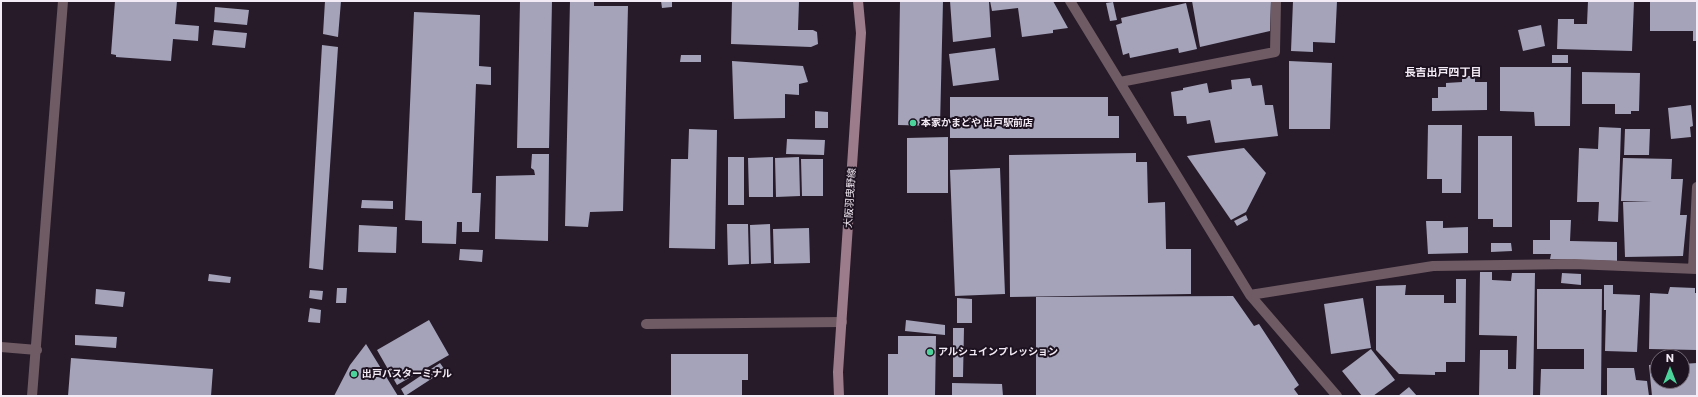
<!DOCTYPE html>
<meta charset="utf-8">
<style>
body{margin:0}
#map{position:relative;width:1698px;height:397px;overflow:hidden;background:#271b2a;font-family:Commissioner,sans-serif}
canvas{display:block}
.frame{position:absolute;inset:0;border:2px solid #f3ebf5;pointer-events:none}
.north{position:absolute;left:1650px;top:349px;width:40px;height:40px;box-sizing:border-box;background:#1d1220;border:1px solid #736975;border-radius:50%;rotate:0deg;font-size:11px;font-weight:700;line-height:16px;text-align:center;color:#f3ebf5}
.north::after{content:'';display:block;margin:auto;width:14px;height:18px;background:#4cd39b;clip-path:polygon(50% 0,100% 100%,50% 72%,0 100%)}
</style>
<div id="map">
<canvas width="1698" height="397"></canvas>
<div class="frame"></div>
<div class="north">N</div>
</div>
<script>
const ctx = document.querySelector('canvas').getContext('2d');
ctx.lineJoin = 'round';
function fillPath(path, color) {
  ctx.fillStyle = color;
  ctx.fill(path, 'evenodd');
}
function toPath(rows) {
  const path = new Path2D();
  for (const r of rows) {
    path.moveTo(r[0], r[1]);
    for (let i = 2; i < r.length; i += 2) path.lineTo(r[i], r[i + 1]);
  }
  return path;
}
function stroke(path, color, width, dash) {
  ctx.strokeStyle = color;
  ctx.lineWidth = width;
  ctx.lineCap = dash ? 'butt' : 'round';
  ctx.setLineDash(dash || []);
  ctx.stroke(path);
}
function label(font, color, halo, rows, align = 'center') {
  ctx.font = font + ' Commissioner,"Noto Sans JP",sans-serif';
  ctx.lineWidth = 4;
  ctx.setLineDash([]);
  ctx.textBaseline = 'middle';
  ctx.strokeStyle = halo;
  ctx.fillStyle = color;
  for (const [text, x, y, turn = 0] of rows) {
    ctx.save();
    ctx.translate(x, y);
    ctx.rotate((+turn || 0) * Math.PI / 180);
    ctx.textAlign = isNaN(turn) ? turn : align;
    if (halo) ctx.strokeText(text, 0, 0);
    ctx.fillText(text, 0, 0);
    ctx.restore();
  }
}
const building = toPath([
 [115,1,177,1,175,24,199,26,198,41,173,39,171,61,116,57,116,55,111,54],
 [325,1,341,1,338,37,323,34],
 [520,1,552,1,549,148,517,148],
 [570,1,594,1,594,6,628,6,623,211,590,212,588,227,565,226],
 [661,1,672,1,672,7,662,8],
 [732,1,799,1,798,30,813,30,817,32,818,44,811,47,731,44],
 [900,1,943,1,940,126,898,125],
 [950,1,989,1,991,37,953,42],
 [990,1,1053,1,1068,28,1053,30,1053,33,1022,37,1018,8,992,11],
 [1192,1,1271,1,1270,31,1200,47],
 [1293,1,1337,1,1335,43,1313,42,1313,52,1291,51],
 [1588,1,1634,1,1632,51,1557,49,1558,19,1574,19,1574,24,1587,24],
 [1650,1,1697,1,1697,41,1693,41,1693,31,1650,31],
 [1113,2,1117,20,1110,21,1106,3],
 [1186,3,1197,49,1179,53,1178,48,1130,58,1129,53,1123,55,1116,25,1122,23,1121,18],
 [215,7,249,10,247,25,214,22],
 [414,12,480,15,479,66,491,67,491,85,476,84,472,193,481,193,479,232,462,232,462,222,457,222,456,244,422,243,422,221,405,220],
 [1541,25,1545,46,1523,51,1518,30],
 [214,30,247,33,245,48,212,45],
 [322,45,338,47,323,270,309,268],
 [995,48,999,80,953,86,949,54],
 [681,55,701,55,701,62,680,62],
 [1552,55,1568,55,1568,63,1552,63],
 [732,61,803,66,808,82,799,84,799,95,785,94,785,118,734,119],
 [1289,61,1332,63,1330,129,1289,129],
 [1500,67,1571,67,1570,126,1535,126,1534,112,1500,111],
 [1582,72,1640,73,1639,111,1631,111,1631,114,1615,114,1615,104,1582,104],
 [1462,76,1475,76,1475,82,1487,82,1487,110,1432,111,1432,98,1438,98,1438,87,1446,87,1446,83,1462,82],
 [1250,78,1252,86,1262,85,1265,105,1273,105,1278,136,1215,143,1210,120,1187,124,1186,116,1174,116,1171,92,1183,90,1183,88,1207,83,1209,93,1232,89,1231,80],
 [950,97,1108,97,1108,116,1119,116,1119,138,950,138],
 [1691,105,1693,126,1690,127,1691,137,1671,139,1668,108],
 [815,111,828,112,828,128,815,128],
 [1428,125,1462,125,1461,193,1442,193,1442,179,1427,179],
 [1599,127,1621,128,1618,222,1598,221,1599,202,1577,202,1579,148,1598,149],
 [689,129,717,130,715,249,669,248,671,159,688,159],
 [1625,129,1650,129,1649,155,1624,155],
 [1478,136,1512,136,1512,227,1493,227,1493,219,1478,219],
 [948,137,948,193,907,193,907,138],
 [787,139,825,140,824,155,786,154],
 [1244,148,1266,173,1246,212,1231,220,1187,156],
 [1136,153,1136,162,1147,162,1148,203,1165,202,1166,249,1191,249,1191,294,1010,297,1009,155],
 [532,154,549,154,548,241,495,239,496,176,535,175,534,170,531,168],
 [728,157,744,157,744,205,728,205],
 [773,157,773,197,749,197,748,158],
 [799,157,800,196,776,197,775,158],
 [1623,158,1672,159,1671,179,1683,179,1680,215,1687,215,1683,256,1625,257,1623,202,1652,202,1621,201],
 [801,159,823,159,823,196,802,196],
 [1000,168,1005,294,955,296,950,170],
 [362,200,393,201,393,209,361,208],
 [1246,215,1248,220,1237,226,1234,221],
 [1550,220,1571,220,1570,241,1617,242,1617,261,1550,259,1551,254,1533,254,1533,240,1550,240],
 [1426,221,1443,221,1443,228,1468,227,1468,253,1428,254],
 [727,224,748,224,749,264,728,265],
 [770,224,771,263,751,264,750,225],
 [359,225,397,227,396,253,358,252],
 [809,228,810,263,774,264,773,229],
 [1491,243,1511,243,1512,251,1491,252],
 [460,249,483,250,482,262,459,260],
 [1480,272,1492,272,1492,280,1511,281,1512,273,1535,273,1533,396,1479,396,1480,350,1508,350,1508,369,1516,369,1517,336,1479,335],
 [1562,273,1581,274,1581,285,1561,283],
 [209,274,231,277,230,283,208,281],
 [1456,279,1466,279,1465,362,1446,362,1446,372,1435,372,1435,375,1399,374,1376,350,1376,286,1406,285,1405,295,1444,295,1444,303,1456,303],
 [1604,285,1613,285,1613,294,1640,295,1637,352,1605,351,1606,310,1604,310],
 [1670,287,1695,288,1695,293,1697,293,1697,350,1649,349,1650,293,1668,294],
 [337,288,347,288,346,303,336,303],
 [96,289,125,292,123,307,95,304],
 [1537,289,1602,289,1601,396,1540,396,1541,369,1584,369,1584,349,1537,349],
 [310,290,323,291,322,300,309,298],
 [1233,296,1254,326,1259,324,1299,385,1294,389,1299,396,1036,396,1036,297],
 [957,298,972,299,972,323,957,323],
 [1363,298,1371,348,1331,354,1324,304],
 [310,308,321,310,320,323,308,322],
 [429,320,449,355,397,385,377,350],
 [906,320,945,325,945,335,905,331],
 [953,328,964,328,963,377,953,377],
 [75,335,117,337,116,348,75,345],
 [898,336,936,336,935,396,888,396,888,354,898,354],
 [366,344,398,396,334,396,350,365],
 [1371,349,1395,380,1373,396,1362,396,1342,371],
 [671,354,748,354,748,380,742,380,742,396,671,396],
 [71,358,213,369,211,396,68,396],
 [440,363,445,370,405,396,401,389],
 [1697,363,1697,396,1652,396,1649,365,1658,365,1658,381,1682,381,1682,364],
 [1607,368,1634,368,1636,380,1647,381,1649,396,1607,396],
 [952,383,1002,384,1003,396,952,396],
 [1409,387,1417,396,1398,396]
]);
const service = toPath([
 [646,324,842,322]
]);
const minor = toPath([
 [1070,1,1250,295,1337,396],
 [1120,82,1275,52,1276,1],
 [1693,269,1697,187],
 [1250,295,1433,266,1574,264,1697,269],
 [1,347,37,350],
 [32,396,63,1]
]);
const secondary = toPath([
 [839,396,838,372,861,33,858,1]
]);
const markers = [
 [913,123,4,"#4cd39b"],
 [930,352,4,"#4cd39b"],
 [354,374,4,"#4cd39b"]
];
const poiNames = [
 ["本家かまどや 出戸駅前店",921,123],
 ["アルシュインプレッション",938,352],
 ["出戸バスターミナル",362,374]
];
const streetNames = [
 ["大阪羽曳野線",850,198,-86]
];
const neighbourhoodNames = [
 ["長吉出戸四丁目",1443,72]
];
fillPath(building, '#a4a3b9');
stroke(service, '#6f5b63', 10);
stroke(minor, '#6f5b63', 10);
stroke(secondary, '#9c7c8a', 10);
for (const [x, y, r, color] of markers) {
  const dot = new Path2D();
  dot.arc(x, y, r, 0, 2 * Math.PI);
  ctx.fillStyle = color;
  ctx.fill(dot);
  stroke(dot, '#1d1220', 1.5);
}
label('bold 10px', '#f3ebf5', '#1d1220', poiNames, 'left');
label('10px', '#f3ebf5', '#1d1220', streetNames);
label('bold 11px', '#f3ebf5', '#1d1220', neighbourhoodNames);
</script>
